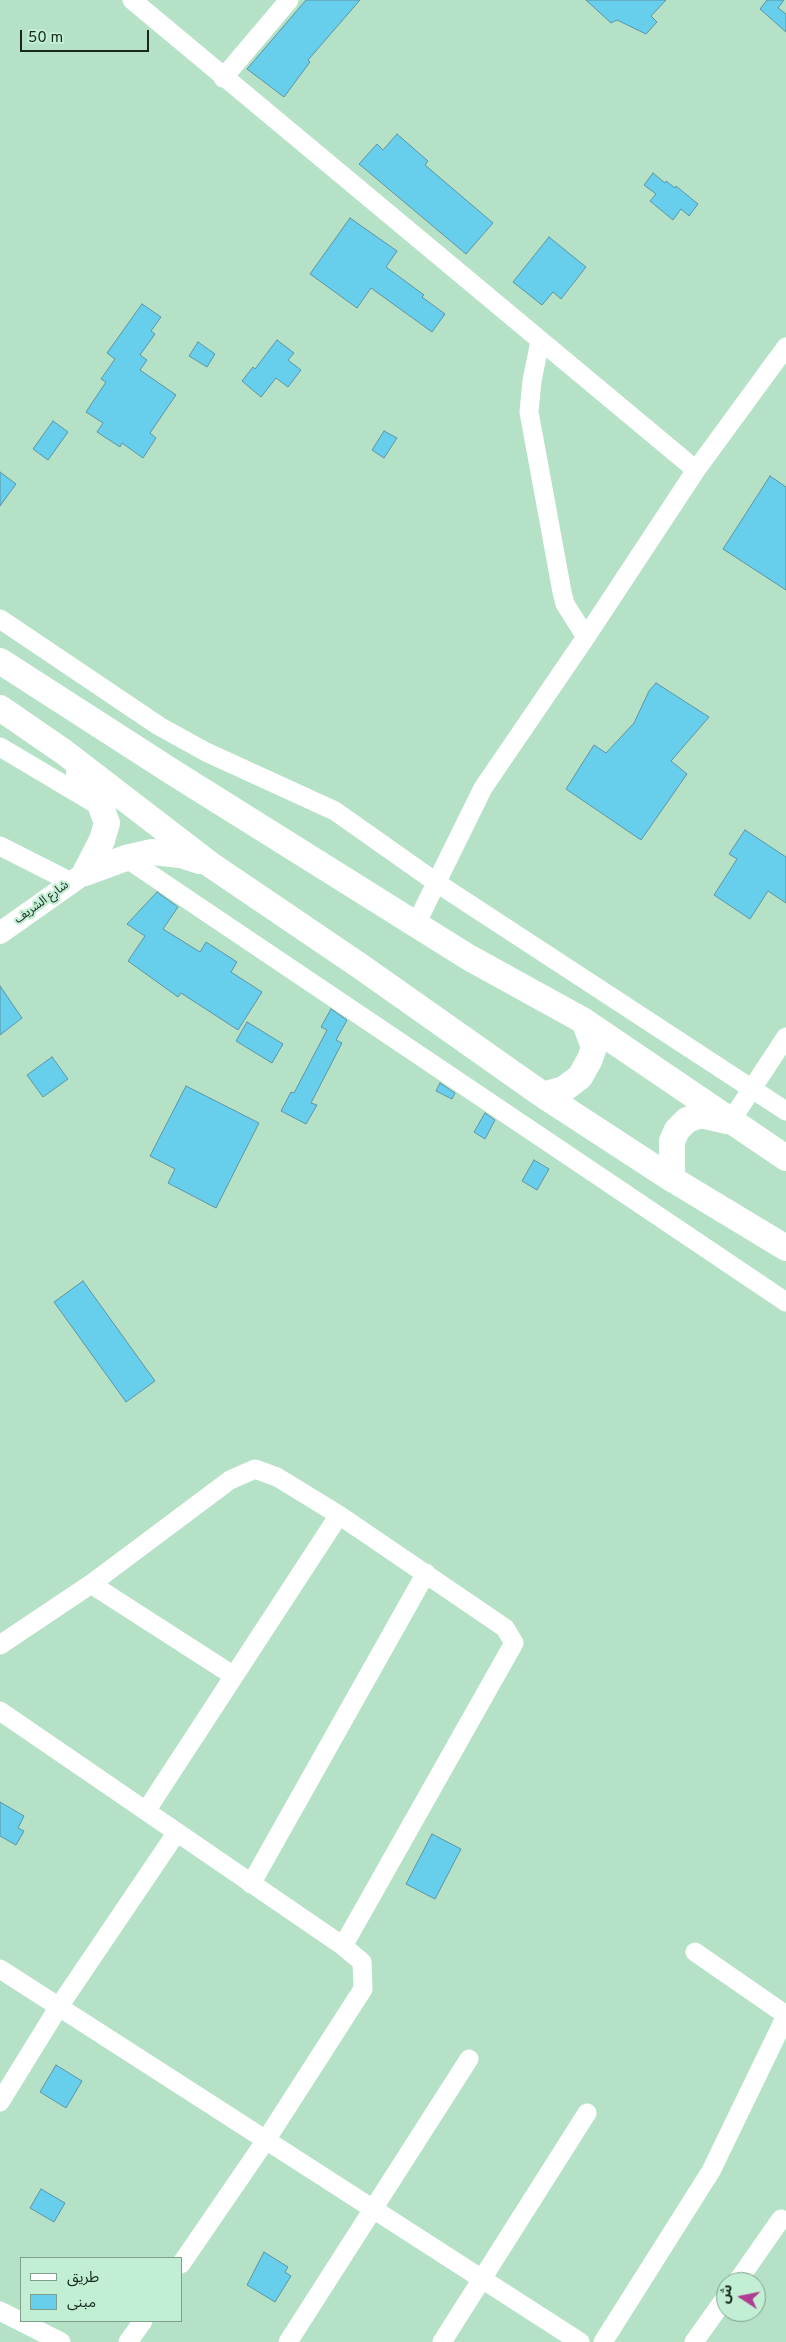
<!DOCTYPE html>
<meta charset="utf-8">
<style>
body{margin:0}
#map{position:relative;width:786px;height:2342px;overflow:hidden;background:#b5e2c7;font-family:Overpass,"Noto Sans Arabic",sans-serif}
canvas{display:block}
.legend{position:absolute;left:20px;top:2257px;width:162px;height:65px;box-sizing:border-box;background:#c2efd4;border:1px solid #7ea08c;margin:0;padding:6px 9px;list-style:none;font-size:15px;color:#17291f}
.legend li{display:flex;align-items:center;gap:10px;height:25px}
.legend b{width:25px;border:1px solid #7ea08c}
.north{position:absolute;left:716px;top:2272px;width:50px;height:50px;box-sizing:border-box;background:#c2efd4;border:1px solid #7ea08c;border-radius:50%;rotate:281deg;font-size:14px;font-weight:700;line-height:20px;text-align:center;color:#17291f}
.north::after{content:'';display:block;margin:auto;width:18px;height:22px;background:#b03c94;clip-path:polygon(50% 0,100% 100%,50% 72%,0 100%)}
.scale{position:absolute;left:20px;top:30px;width:129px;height:22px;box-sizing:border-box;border:2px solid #17291f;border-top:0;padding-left:6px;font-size:15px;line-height:18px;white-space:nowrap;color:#17291f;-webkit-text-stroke:4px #c2efd4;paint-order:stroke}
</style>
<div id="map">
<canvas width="786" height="2342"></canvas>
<ul class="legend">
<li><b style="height:6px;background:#fff"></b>طريق</li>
<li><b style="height:14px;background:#67ceeb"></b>مبنى</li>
</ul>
<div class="north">ش</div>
<div class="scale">50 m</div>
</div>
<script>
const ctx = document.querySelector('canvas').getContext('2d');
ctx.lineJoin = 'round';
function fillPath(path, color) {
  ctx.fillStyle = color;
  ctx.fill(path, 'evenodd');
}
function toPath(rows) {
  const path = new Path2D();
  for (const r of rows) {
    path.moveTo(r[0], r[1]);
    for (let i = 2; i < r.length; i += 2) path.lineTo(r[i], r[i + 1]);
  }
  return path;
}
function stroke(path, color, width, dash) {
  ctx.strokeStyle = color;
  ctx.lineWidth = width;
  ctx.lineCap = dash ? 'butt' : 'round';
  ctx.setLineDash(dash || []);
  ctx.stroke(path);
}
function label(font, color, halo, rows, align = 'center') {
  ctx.font = font + ' Overpass,"Noto Sans Arabic",sans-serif';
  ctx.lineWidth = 4.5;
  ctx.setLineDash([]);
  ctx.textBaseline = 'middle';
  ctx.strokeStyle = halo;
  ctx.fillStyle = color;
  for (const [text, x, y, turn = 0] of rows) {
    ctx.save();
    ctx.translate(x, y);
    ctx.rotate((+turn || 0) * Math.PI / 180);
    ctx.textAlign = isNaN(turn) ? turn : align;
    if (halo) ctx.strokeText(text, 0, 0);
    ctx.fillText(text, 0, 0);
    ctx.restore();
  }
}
const building = toPath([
 [306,0,360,0,308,60,310,62,284,97,247,69,306,0],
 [586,0,666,0,651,16,657,22,646,34,617,20,611,23,586,0],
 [767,0,784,0,778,8,786,14,786,32,760,9,767,0],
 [397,134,428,161,425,165,493,223,466,254,359,164,377,144,383,150,397,134],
 [653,173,665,183,666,181,675,188,676,186,698,204,689,216,681,209,673,220,650,201,656,194,644,185,653,173],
 [350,218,397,251,386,267,424,295,422,297,445,314,432,332,371,288,357,308,310,274,350,218],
 [549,237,586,267,561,299,553,292,542,305,513,282,549,237],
 [142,304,161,317,151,331,155,334,140,355,147,360,140,370,176,395,150,433,156,438,143,458,122,443,120,447,97,432,103,423,86,412,106,382,101,379,115,359,107,353,142,304],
 [277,340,294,353,288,360,301,370,288,387,276,378,261,397,242,381,253,367,255,369,277,340],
 [198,342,215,354,207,367,189,356,198,342],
 [53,421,68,432,48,460,33,449,53,421],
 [384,431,397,438,384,458,372,450,384,431],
 [0,472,16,484,0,506,0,472],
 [770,476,786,487,786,590,723,549,770,476],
 [656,683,709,717,671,761,687,774,641,840,566,789,594,745,606,753,634,723,649,691,656,683],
 [745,830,786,857,786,903,768,891,750,919,714,895,737,859,729,854,745,830],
 [157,892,178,907,163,929,200,952,206,942,237,962,231,972,262,992,238,1030,181,993,178,997,128,961,145,936,127,924,157,892],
 [0,986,22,1018,0,1035,0,986],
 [331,1009,347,1020,336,1040,342,1043,311,1103,317,1105,306,1124,281,1111,291,1092,294,1093,327,1030,321,1027,331,1009],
 [247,1022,283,1044,272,1063,236,1041,247,1022],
 [52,1057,68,1079,43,1097,27,1075,52,1057],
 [440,1083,455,1093,452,1099,436,1091,440,1083],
 [186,1086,259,1123,216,1208,168,1183,175,1169,150,1156,186,1086],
 [485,1113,495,1120,485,1139,474,1132,485,1113],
 [534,1160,549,1169,537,1190,522,1181,534,1160],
 [83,1281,155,1381,126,1402,54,1302,83,1281],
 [0,1802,24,1816,18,1828,24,1831,16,1845,0,1836,0,1802],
 [432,1834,461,1849,435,1899,406,1884,432,1834],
 [56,2065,82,2081,66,2108,40,2092,56,2065],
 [41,2189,65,2203,54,2222,30,2208,41,2189],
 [264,2252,288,2267,285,2272,291,2276,275,2302,247,2285,264,2252]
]);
const minor = toPath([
 [132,0,696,470],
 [223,78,289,0],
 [540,341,532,381,529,412,562,592,565,604,586,637],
 [0,619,159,726,206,752,335,811,437,883,786,1111],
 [0,747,101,807],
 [0,846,71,882],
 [126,858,786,1302],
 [416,924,483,788,586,637,696,470,786,347],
 [730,1122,786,1037],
 [91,1584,234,1676],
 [0,1645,91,1584,230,1480,255,1469,277,1477,339,1515,505,1628,514,1643,343,1946],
 [0,1711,343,1946,362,1962,363,1989,266,2140,181,2264],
 [146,1811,339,1515],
 [251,1884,426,1573],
 [695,1952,786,2015],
 [0,1969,580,2342],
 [0,2102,58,2008,177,1832],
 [737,2282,781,2219],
 [0,2311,61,2342],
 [128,2342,143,2321],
 [288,2342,469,2059],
 [442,2342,587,2113],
 [603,2342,711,2171,786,2016],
 [694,2342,726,2297]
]);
const major = toPath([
 [0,933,85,873]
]);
const highway = toPath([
 [0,661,174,773,468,957,584,1021,786,1158],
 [0,708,64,752,211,865,360,966,543,1095,672,1179,786,1248],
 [79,773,97,796,107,823,102,840,85,873],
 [85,873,126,858,152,852,181,855,200,861],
 [543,1095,564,1089,580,1077,590,1059,594,1047,584,1021],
 [672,1179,672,1141,677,1130,687,1120,701,1115,727,1121]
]);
const streetNames = [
 ["شارع الشريف",42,903,-36]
];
fillPath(building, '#67ceeb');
stroke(building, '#5f93a3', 1);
stroke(minor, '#fff', 19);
stroke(major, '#fff', 22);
stroke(highway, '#fff', 26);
label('12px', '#17291f', '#c2efd4', streetNames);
</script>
